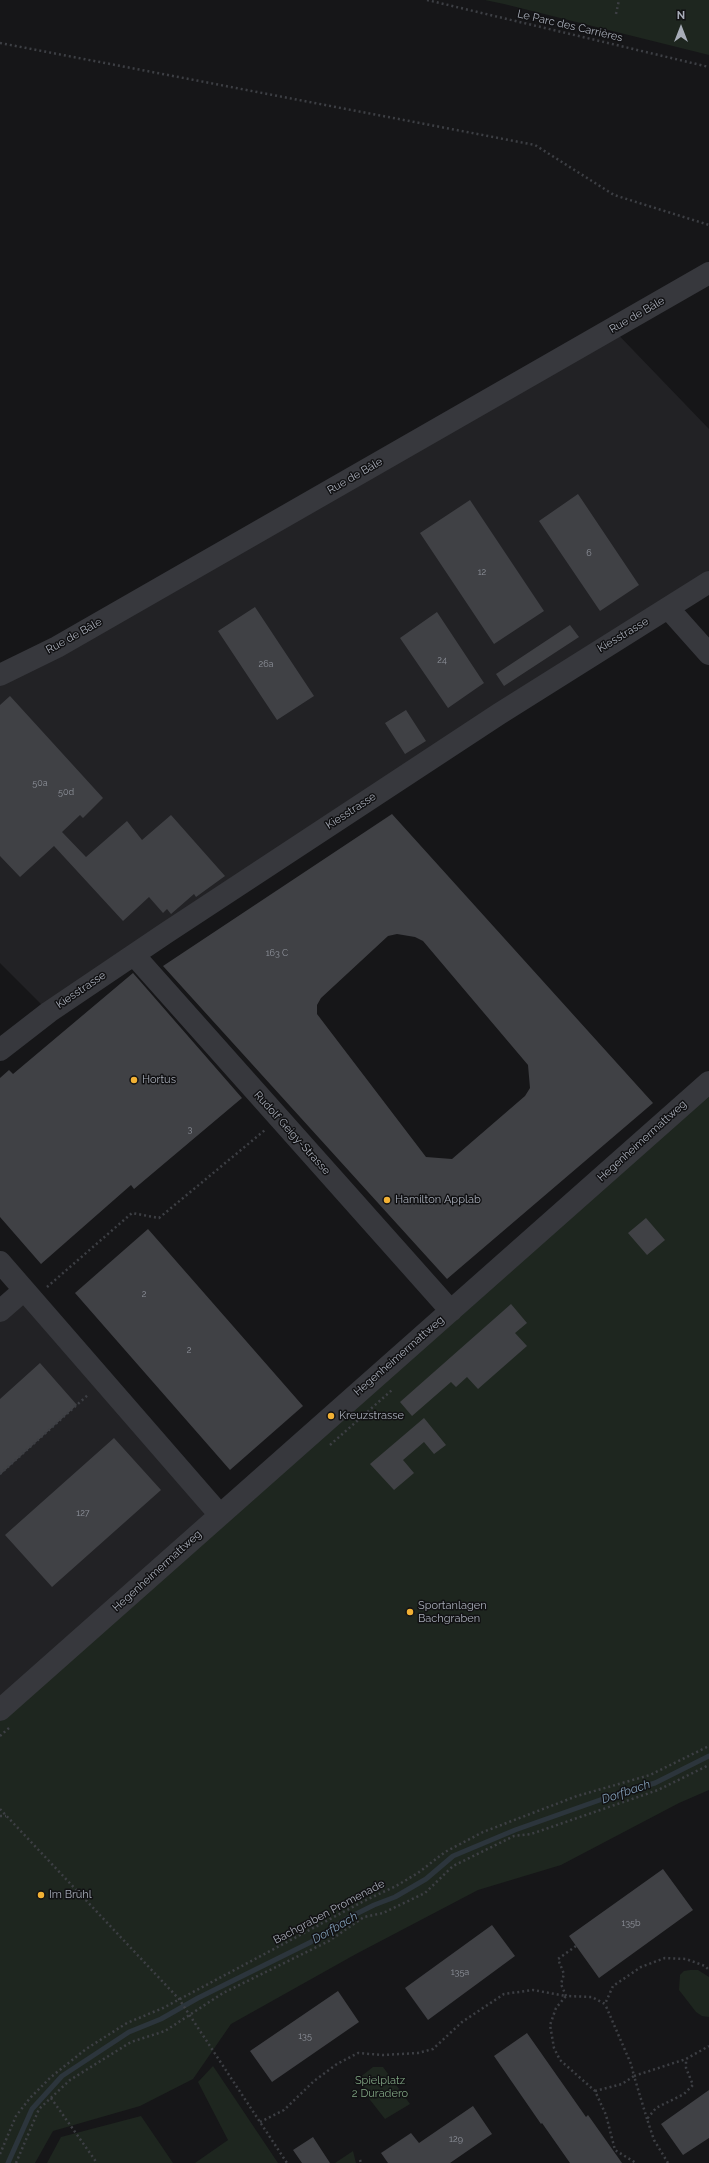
<!DOCTYPE html>
<meta charset="utf-8">
<style>
body{margin:0}
#map{position:relative;width:709px;height:2163px;overflow:hidden;background:#161618;font-family:Raleway,sans-serif}
canvas{display:block}
.north{position:absolute;left:661px;top:8px;width:40px;height:40px;-webkit-text-stroke:3px #111113;paint-order:stroke;rotate:0deg;font-size:11px;font-weight:700;line-height:16px;text-align:center;color:#a8adb8}
.north::after{content:'';display:block;margin:auto;width:14px;height:18px;background:#a8adb8;clip-path:polygon(50% 0,100% 100%,50% 72%,0 100%)}
</style>
<div id="map">
<canvas width="709" height="2163"></canvas>
<div class="north">N</div>
</div>
<script>
const ctx = document.querySelector('canvas').getContext('2d');
ctx.lineJoin = 'round';
function fillPath(path, color) {
  ctx.fillStyle = color;
  ctx.fill(path, 'evenodd');
}
function toPath(rows) {
  const path = new Path2D();
  for (const r of rows) {
    path.moveTo(r[0], r[1]);
    for (let i = 2; i < r.length; i += 2) path.lineTo(r[i], r[i + 1]);
  }
  return path;
}
function stroke(path, color, width, dash) {
  ctx.strokeStyle = color;
  ctx.lineWidth = width;
  ctx.lineCap = dash ? 'butt' : 'round';
  ctx.setLineDash(dash || []);
  ctx.stroke(path);
}
function label(font, color, halo, rows, align = 'center') {
  ctx.font = font + ' Raleway,sans-serif';
  ctx.lineWidth = 3;
  ctx.setLineDash([]);
  ctx.textBaseline = 'middle';
  ctx.strokeStyle = halo;
  ctx.fillStyle = color;
  for (const [text, x, y, turn = 0] of rows) {
    ctx.save();
    ctx.translate(x, y);
    ctx.rotate((+turn || 0) * Math.PI / 180);
    ctx.textAlign = isNaN(turn) ? turn : align;
    if (halo) ctx.strokeText(text, 0, 0);
    ctx.fillText(text, 0, 0);
    ctx.restore();
  }
}
const built = toPath([
 [607,323,709,429,709,582,49,1012,0,963,0,669],
 [20,1285,220,1515,0,1710,0,1302]
]);
const green = toPath([
 [485,0,709,0,709,55,504,4],
 [709,1082,709,1790,679,1803,561,1865,478,1890,356,1954,231,2024,193,2079,140,2106,53,2131,35,2163,0,2163,0,1710],
 [690,1970,698,1970,709,1977,709,2017,702,2016,696,2012,679,1990,680,1975,684,1971],
 [213,2066,278,2163,195,2163,228,2140,198,2082],
 [373,2067,383,2067,410,2104,385,2119,367,2096,359,2078],
 [141,2116,173,2163,47,2163,61,2137],
 [353,2151,356,2163,334,2163,335,2163]
]);
const stream = toPath([
 [8,2163,32,2109,62,2076,129,2032,161,2019,198,1998,311,1942,348,1918,374,1905,395,1897,426,1879,453,1856,515,1830,614,1795,655,1783,709,1756]
]);
const building = toPath([
 [578,494,639,585,600,611,539,521],
 [470,500,544,611,494,644,420,533],
 [255,607,314,696,277,720,218,631],
 [437,612,484,683,448,708,400,638],
 [570,625,579,637,504,686,496,674],
 [10,696,103,798,83,818,80,815,62,832,86,857,127,821,142,840,171,815,225,876,196,897,194,894,171,914,167,909,163,913,149,897,123,921,54,846,20,877,0,856,0,705],
 [406,710,426,741,405,754,385,723],
 [392,814,653,1103,447,1279,163,966],
 [397,934,415,937,423,941,528,1065,530,1088,525,1096,452,1159,426,1157,317,1014,317,1005,321,998,388,936],
 [133,973,242,1098,134,1189,131,1185,41,1264,0,1217,0,1078,9,1070,13,1074],
 [646,1218,665,1240,647,1255,628,1233],
 [148,1229,303,1406,230,1470,75,1293],
 [511,1304,527,1323,515,1333,527,1346,478,1389,467,1377,456,1387,451,1382,412,1416,400,1402],
 [40,1363,77,1405,0,1475,0,1399],
 [424,1418,446,1445,434,1454,424,1442,403,1460,414,1473,394,1490,370,1464],
 [114,1438,161,1490,52,1587,5,1535],
 [663,1869,693,1910,599,1978,569,1936],
 [492,1925,515,1956,428,2020,405,1988],
 [338,1991,359,2022,272,2082,250,2051],
 [527,2033,586,2117,588,2115,622,2163,570,2163,542,2123,541,2124,494,2056],
 [709,2090,709,2138,683,2155,661,2124],
 [473,2106,492,2134,450,2163,388,2163,381,2153,411,2133,419,2143],
 [313,2137,330,2163,302,2163,293,2150]
]);
const path = toPath([
 [427,0,709,67],
 [616,14,619,0],
 [0,43,535,145,614,195,709,225],
 [47,1287,132,1213,159,1218,265,1130],
 [330,1445,392,1390],
 [0,1474,89,1394],
 [0,1736,9,1728],
 [0,1809,179,1999,287,2163],
 [0,1816,6,1816],
 [576,1946,558,1959,564,1974,561,1984,566,1996,592,1997,605,2004,613,1986,641,1967,665,1958,686,1959,705,1966,709,1970],
 [595,2091,622,2084,634,2076,631,2064,605,2004],
 [51,2098,97,2163],
 [647,2119,634,2076,686,2059],
 [260,2122,284,2110,314,2081,337,2064,358,2053,383,2055,418,2053,433,2049,462,2022,504,1994,533,1990,566,1996,556,2008,550,2025,554,2048,560,2060,595,2091,606,2115,615,2150,636,2163],
 [0,2154,16,2116,30,2098,51,2077,86,2049,127,2023,163,2008,364,1901,396,1886,418,1873,445,1852,483,1832,577,1796,650,1775,709,1746],
 [360,2160,361,2163],
 [16,2163,39,2109,70,2080,131,2042,165,2031,223,1993,329,1941,364,1917,383,1913,425,1893,453,1866,514,1836,531,1834,658,1790,709,1765],
 [668,2163,654,2140,647,2119,656,2108,684,2094,693,2085,686,2068,686,2059,709,2046]
]);
const minor = toPath([
 [668,608,709,654],
 [0,675,57,647,709,273],
 [134,955,451,1311],
 [0,1050,49,1012,166,933,499,714,709,582],
 [0,1262,220,1515],
 [0,1311,24,1290],
 [0,1710,709,1082]
]);
const markers = [
 [134,1080,4,"#f2b134"],
 [387,1200,4,"#f2b134"],
 [331,1416,4,"#f2b134"],
 [410,1612,4,"#f2b134"],
 [41,1895,4,"#f2b134"]
];
const numberNames = [
 ["6",589,553],
 ["12",482,572],
 ["24",442,660],
 ["26a",266,664],
 ["50a",40,783],
 ["50d",66,792],
 ["163 C",277,953],
 ["3",190,1129],
 ["2",144,1294],
 ["2",189,1350],
 ["127",83,1513],
 ["135b",631,1923],
 ["135a",460,1972],
 ["135",305,2036],
 ["129",456,2139]
];
const streetNames = [
 ["Le Parc des Carrières",570,26,13],
 ["Rue de Bâle",637,315,-30],
 ["Rue de Bâle",355,476,-30],
 ["Kiesstrasse",623,635,-31],
 ["Rue de Bâle",74,636,-29],
 ["Kiesstrasse",351,811,-33],
 ["Kiesstrasse",81,990,-34],
 ["Rudolf Geigy-Strasse",292,1133,48],
 ["Hegenheimermattweg",642,1141,-42],
 ["Hegenheimermattweg",399,1356,-41],
 ["Hegenheimermattweg",157,1571,-42],
 ["Bachgraben Promenade",329,1912,-28]
];
const poiNames = [
 ["Hortus",142,1080],
 ["Hamilton Applab",395,1200],
 ["Kreuzstrasse",339,1416],
 ["Sportanlagen",418,1606],
 ["Bachgraben",418,1619],
 ["Im Brühl",49,1895]
];
const parkNames = [
 ["Spielplatz",380,2081],
 ["2 Duradero",380,2094]
];
const waterNames = [
 ["Dorfbach",626,1792,-19],
 ["Dorfbach",335,1928,-30]
];
fillPath(built, '#222225');
fillPath(green, '#1e261f');
stroke(stream, '#2c353c', 5);
fillPath(building, '#404145');
stroke(path, '#3d3f44', 2.5, [2, 3]);
stroke(minor, '#37383d', 22);
for (const [x, y, r, color] of markers) {
  const dot = new Path2D();
  dot.arc(x, y, r, 0, 2 * Math.PI);
  ctx.fillStyle = color;
  ctx.fill(dot);
  stroke(dot, '#111113', 1.5);
}
label('9px', '#8e929b', null, numberNames);
label('11px', '#a8adb8', '#111113', streetNames);
label('11px', '#a8adb8', '#111113', poiNames, 'left');
label('11px', '#7fa381', '#111113', parkNames);
label('italic 12px', '#7f9bb3', '#111113', waterNames);
</script>
